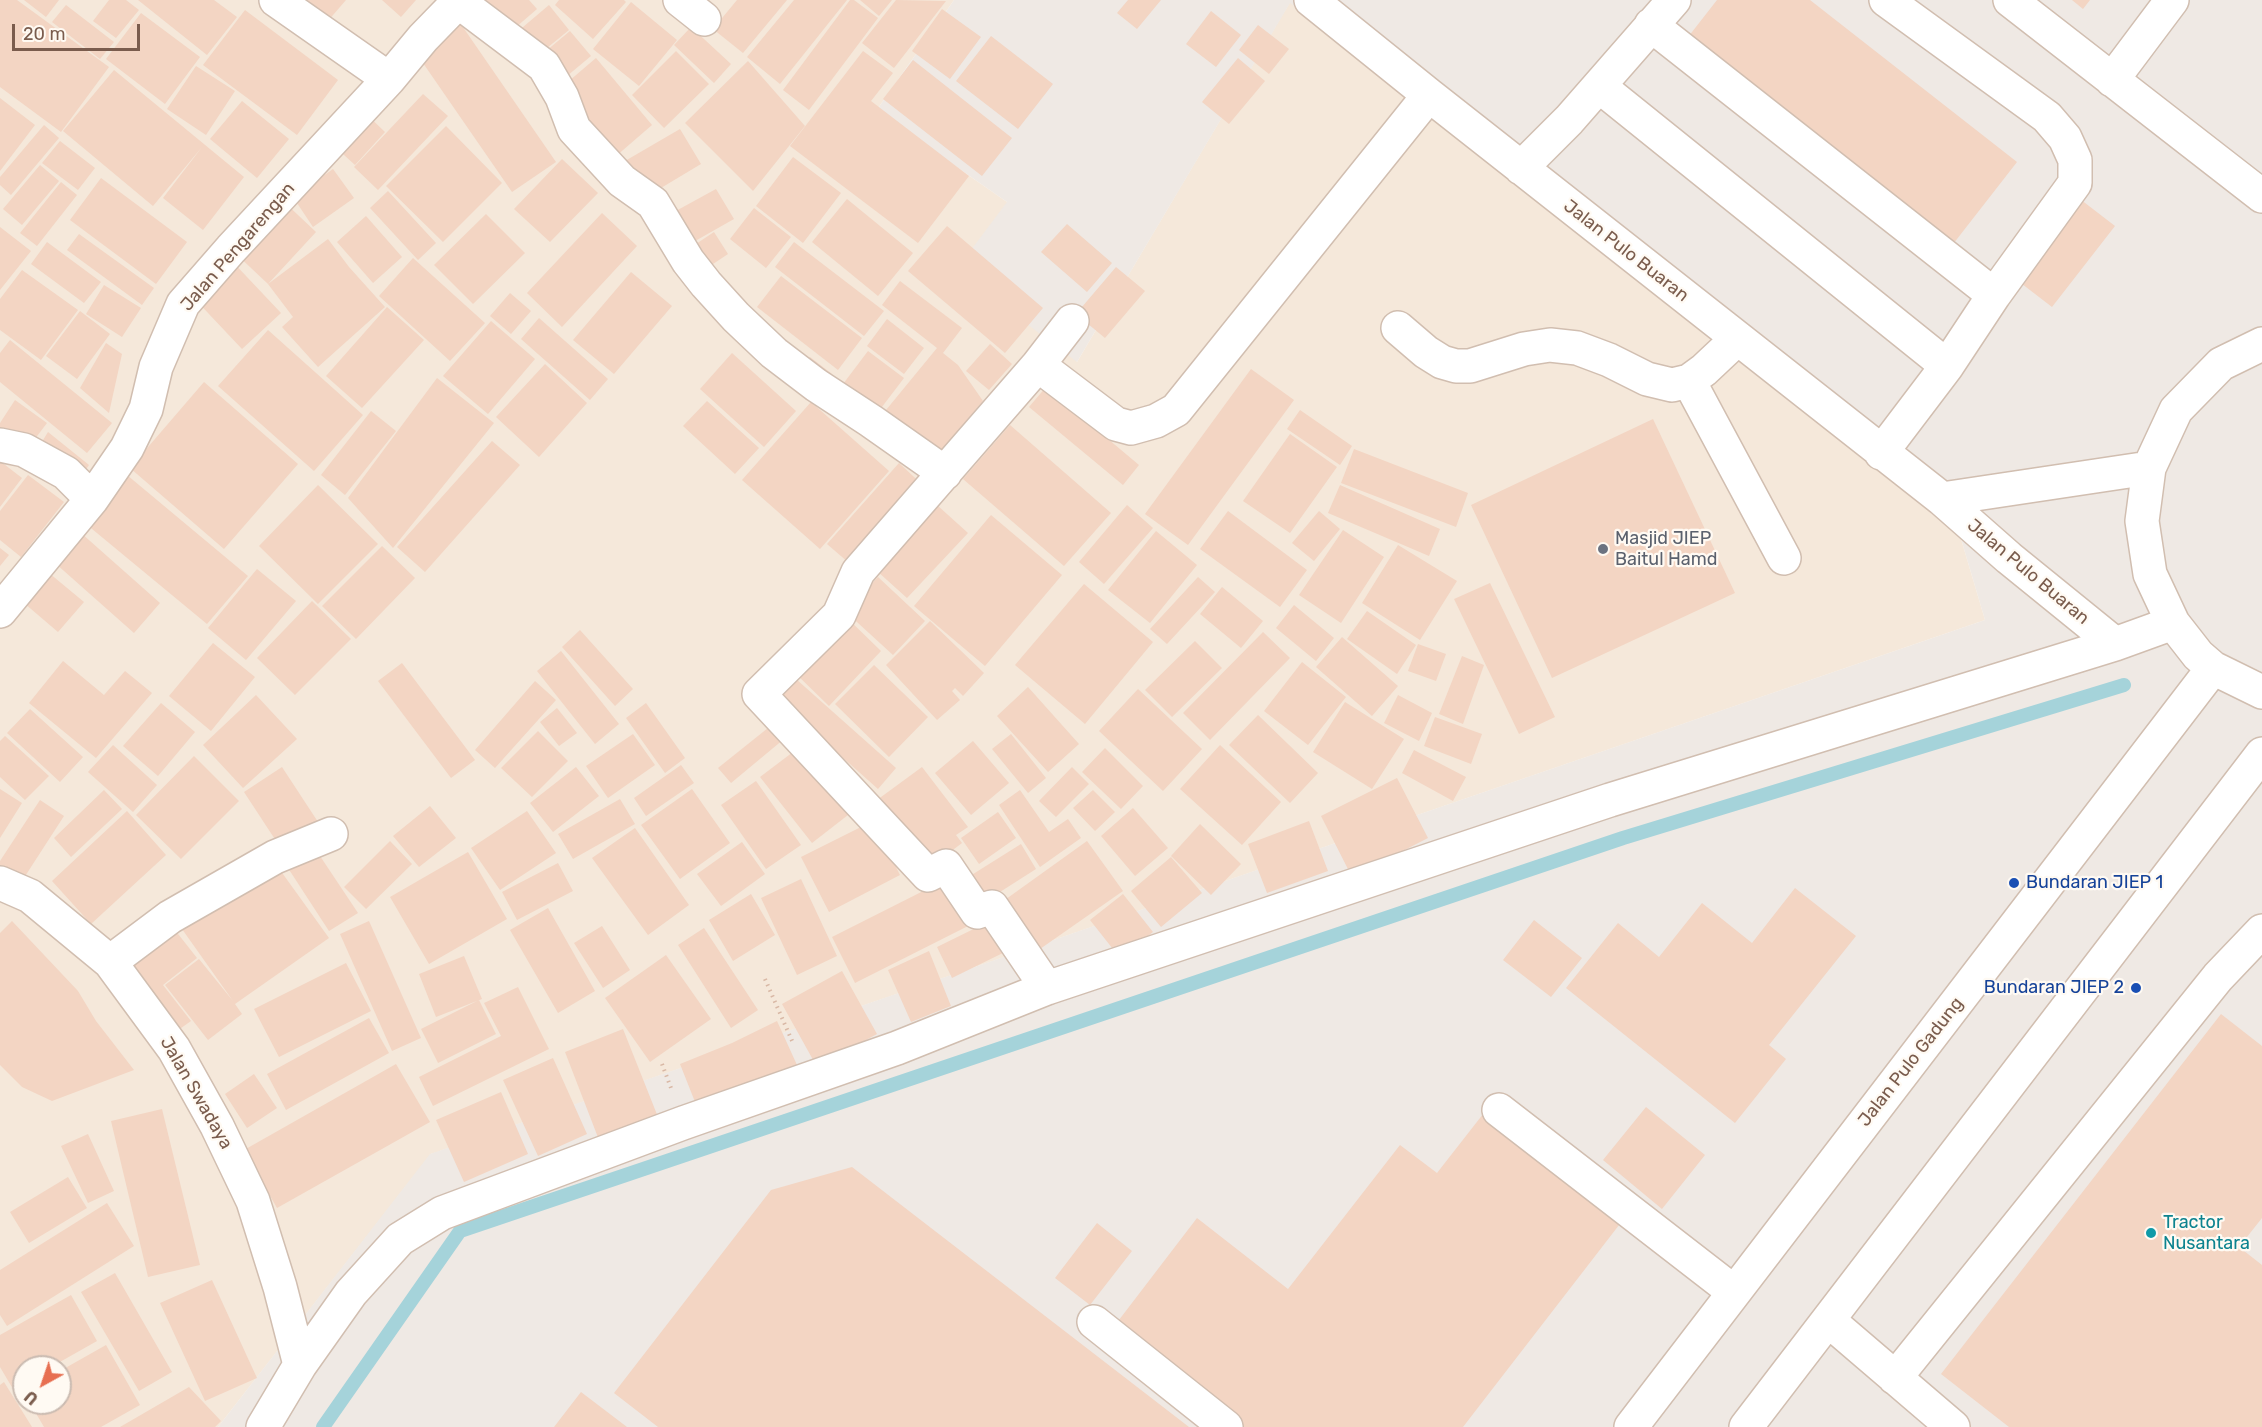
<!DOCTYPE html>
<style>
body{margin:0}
#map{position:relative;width:2262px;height:1427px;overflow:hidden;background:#fdf6ec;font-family:Rubik,sans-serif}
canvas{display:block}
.north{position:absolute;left:12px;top:1355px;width:60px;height:60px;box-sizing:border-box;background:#fffaf3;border:2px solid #cabbb1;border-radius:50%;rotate:220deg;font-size:16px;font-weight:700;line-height:24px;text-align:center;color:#7a5c4d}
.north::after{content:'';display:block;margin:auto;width:21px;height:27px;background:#e76f51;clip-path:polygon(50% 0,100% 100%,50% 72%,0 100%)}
.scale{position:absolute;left:12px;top:24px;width:128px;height:27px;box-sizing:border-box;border:3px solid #7a5c4d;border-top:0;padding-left:8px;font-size:18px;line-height:21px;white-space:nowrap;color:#7a5c4d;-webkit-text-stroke:4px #fffaf3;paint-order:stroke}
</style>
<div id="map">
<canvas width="2262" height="1427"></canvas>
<div class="north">U</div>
<div class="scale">20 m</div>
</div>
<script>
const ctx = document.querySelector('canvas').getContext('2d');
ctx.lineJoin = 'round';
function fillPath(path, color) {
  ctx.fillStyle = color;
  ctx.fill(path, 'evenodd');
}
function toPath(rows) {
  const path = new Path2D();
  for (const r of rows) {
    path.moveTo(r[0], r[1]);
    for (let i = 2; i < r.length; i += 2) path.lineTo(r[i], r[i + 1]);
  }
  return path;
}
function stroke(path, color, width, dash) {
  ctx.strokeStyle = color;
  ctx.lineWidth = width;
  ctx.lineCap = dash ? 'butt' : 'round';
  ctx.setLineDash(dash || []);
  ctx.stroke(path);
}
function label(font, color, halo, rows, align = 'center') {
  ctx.font = font + ' Rubik,sans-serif';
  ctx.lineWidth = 4.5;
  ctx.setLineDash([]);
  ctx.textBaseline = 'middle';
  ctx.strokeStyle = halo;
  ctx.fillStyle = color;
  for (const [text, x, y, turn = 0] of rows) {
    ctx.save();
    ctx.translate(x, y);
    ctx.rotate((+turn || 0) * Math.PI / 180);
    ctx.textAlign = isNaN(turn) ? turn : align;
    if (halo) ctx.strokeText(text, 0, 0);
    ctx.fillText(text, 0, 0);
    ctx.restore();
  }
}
const residential = toPath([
 [0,0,954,0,876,111,1007,202,1077,362,1290,2,1956,522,1985,620,431,1154,218,1427,0,1427],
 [24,1367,60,1367,60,1403,24,1403]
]);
const industrial = toPath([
 [954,0,2262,0,2262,1427,218,1427,430,1154,1985,620,1956,522,1290,3,1077,362,956,270,1007,202,876,111]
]);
const stream = toPath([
 [323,1427,460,1231,1623,838,2124,685]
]);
const building = toPath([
 [0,0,17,0,109,67,61,132,0,87],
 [24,0,59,0,46,17],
 [109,0,126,0,139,10,116,38,93,21],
 [138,0,214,0,237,17,207,55],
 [301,0,346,0,327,22],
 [382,0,416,0,401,17],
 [478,0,529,0,537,9,508,34],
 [559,0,624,0,626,2,593,39,555,5],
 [737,0,787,0,743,53,713,29],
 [794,0,847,0,780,84,747,57],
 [850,0,854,0,878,18,809,110,783,90],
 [860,0,892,0,879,16],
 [896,0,946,1,894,68,862,43],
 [1128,0,1161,0,1137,29,1117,13],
 [1717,0,1810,0,2017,162,1950,248,1685,41],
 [2072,0,2090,0,2083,9],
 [631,2,677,40,639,86,593,49],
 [66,5,114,42,100,59,52,22],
 [549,5,569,30,536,57,516,33],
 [942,9,981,37,950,79,912,51],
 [245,10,338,80,297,135,203,65],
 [1211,11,1241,35,1216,67,1186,44],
 [141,13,200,57,165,104,106,59],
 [458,20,556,162,512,192,414,50],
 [1258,25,1289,49,1269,74,1239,50],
 [691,27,731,64,714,83,674,45],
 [570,31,591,56,561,81,540,56],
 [991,36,1053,84,1018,129,956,81],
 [676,51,709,84,664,128,632,95],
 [863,51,893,73,871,101,969,176,918,243,790,146],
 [596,58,652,125,608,163,581,127,590,120,562,87],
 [1238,58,1265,81,1229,124,1202,102],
 [913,60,1012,138,982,176,883,99],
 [748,61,805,126,753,191,685,123],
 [196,66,235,91,206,135,167,109],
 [114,70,244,177,203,230,163,198,202,147,153,206,63,131],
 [423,94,448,116,378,190,354,167],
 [0,98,35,125,0,171],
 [242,101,289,139,257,178,210,139],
 [362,110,385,132,355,165,332,144],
 [44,125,59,138,11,195,0,185,0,177],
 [446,126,502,183,443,242,386,186],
 [680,129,701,164,646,197,625,161],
 [60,141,95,168,78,190,42,163],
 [793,157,841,193,803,243,756,206],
 [562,159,598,193,550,242,514,209],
 [40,165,59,181,22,225,3,209],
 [333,169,354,198,313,227,293,197],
 [101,178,187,242,156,284,70,220],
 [61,182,77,195,37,246,20,233],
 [716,189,734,219,681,249,663,218],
 [388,191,436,243,418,260,370,208],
 [2076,196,2115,226,2052,307,2013,277],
 [281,199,316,232,268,284,233,251],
 [847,199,913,253,878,296,812,242],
 [754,208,791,237,766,268,730,239],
 [602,213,637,246,562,327,527,293],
 [486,214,525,253,473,304,434,265],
 [366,216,402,257,373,283,337,242],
 [1067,224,1112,263,1087,292,1041,252],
 [947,226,1043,308,1005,353,908,271],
 [0,227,31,251,0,290],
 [714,232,728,254,701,272,687,250],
 [79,234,154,288,142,305,67,250],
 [328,239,349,267,385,307,318,367,282,327,293,317,268,284],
 [47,242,101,282,84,303,31,264],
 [794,242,884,311,864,336,775,267],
 [413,258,485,323,450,361,379,296],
 [230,259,281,313,242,349,192,296],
 [1116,267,1145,291,1105,338,1076,314],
 [22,270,78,310,41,360,0,330,0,299],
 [631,272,672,306,614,374,573,340],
 [781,276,862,338,838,370,757,307],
 [900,281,962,328,943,353,958,365,983,401,935,459,877,421,937,348,882,305],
 [104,285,141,308,122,337,86,314],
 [510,293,531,311,511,334,490,316],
 [387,307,424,340,362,408,326,376],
 [80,311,110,334,77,379,46,356],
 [539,318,608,379,590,400,521,339],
 [887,319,924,348,904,374,867,346],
 [491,321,535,359,488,414,443,376],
 [268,330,363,415,314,471,218,386],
 [10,340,112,423,87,453,0,382,0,353],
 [106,343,122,354,109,413,80,388],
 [990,344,1012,364,989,390,966,371],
 [868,351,904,378,872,420,837,392],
 [732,353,796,411,764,447,700,389],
 [810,357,832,374,822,385,801,367],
 [545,364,587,403,539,457,496,417],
 [1251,369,1294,400,1188,545,1145,514],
 [437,378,494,423,393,548,348,498],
 [204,382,298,464,224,549,130,468],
 [1046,387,1139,465,1123,485,1029,407],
 [15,400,47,423,31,444,0,432,0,423],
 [707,401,759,448,735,474,683,426],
 [811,402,889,471,820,549,742,480],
 [1300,410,1352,446,1340,465,1287,429],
 [371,411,396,431,345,495,321,475],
 [1653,419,1735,593,1552,678,1471,505],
 [1010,425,1111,513,1064,566,963,479],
 [48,432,89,465,82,475,40,445],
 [1290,434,1337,467,1290,533,1243,501],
 [492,441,520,465,425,572,397,547],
 [1354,449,1468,493,1456,527,1341,483],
 [0,461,22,478,0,507],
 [899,463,928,490,856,569,827,544],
 [121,470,248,576,207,624,80,519],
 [28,475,64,502,21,557,0,540,0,511],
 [318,485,378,544,318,604,259,546],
 [1340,485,1440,529,1429,556,1328,513],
 [927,496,968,533,907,598,867,562],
 [1127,505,1153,528,1104,584,1079,562],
 [1228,511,1307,570,1280,607,1200,549],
 [1319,511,1340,529,1314,561,1292,543],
 [991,515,1062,575,985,666,914,606],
 [1343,530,1384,557,1341,623,1299,595],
 [1156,531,1197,565,1150,623,1108,590],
 [81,533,160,603,134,633,55,563],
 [1398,545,1457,581,1420,640,1362,603],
 [382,546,415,578,356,639,322,606],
 [0,548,9,555,0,566],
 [257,569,296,601,246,660,208,628],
 [49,573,84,602,58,632,24,603],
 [878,577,925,621,893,655,846,612],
 [1198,577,1215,592,1167,644,1150,629],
 [1490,583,1555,717,1519,734,1454,599],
 [1084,584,1153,642,1085,724,1015,665],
 [1222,587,1263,621,1241,648,1200,614],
 [312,601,351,639,295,695,257,658],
 [1294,605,1334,638,1316,661,1276,628],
 [1367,611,1416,645,1397,674,1347,639],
 [845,616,881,651,829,706,793,671],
 [930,621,984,673,963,696,955,688,952,691,960,700,937,720,886,665],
 [580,630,633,689,615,706,562,647],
 [1263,632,1290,658,1210,740,1183,713],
 [1342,637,1398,686,1372,716,1316,667],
 [1195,641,1222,668,1172,717,1145,690],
 [213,643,255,677,211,731,169,696],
 [1418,644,1446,654,1436,681,1408,671],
 [561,651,619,724,595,744,537,671],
 [1462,656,1484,665,1463,724,1439,714],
 [63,661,104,695,125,671,152,693,96,758,29,703],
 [1302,662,1346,697,1308,745,1264,711],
 [402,663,475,760,451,778,378,681],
 [874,665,928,717,889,757,835,704],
 [787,671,896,768,878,789,768,691],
 [535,681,556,700,495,768,475,750],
 [1028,687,1079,744,1048,772,997,716],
 [1138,689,1202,749,1163,791,1099,731],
 [256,695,297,739,243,788,203,745],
 [1398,695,1432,713,1419,741,1384,723],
 [1345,702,1404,739,1372,789,1313,752],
 [161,703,195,732,158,776,123,746],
 [646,703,685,758,665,773,626,718],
 [557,708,577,733,559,746,540,722],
 [30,709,83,757,60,782,7,733],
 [1258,715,1318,773,1290,803,1229,745],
 [1435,717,1482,734,1471,764,1424,746],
 [773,724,784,739,731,783,718,768],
 [538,731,568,761,532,797,501,768],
 [633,734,655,765,608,798,586,766],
 [1011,734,1046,778,1028,793,992,749],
 [5,736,49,776,25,800,0,777,0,741],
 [973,741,1009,783,971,815,935,773],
 [113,745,157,785,133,812,88,772],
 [1220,745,1281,802,1242,845,1180,789],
 [1105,748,1143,786,1121,809,1082,772],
 [797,749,848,815,812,843,760,777],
 [1414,750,1466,777,1453,801,1402,773],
 [194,756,239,801,181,859,136,815],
 [681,765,694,783,646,816,634,798],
 [282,767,320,825,282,850,244,792],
 [576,767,599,796,553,832,530,803],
 [922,767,968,827,956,835,962,843,929,868,877,800],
 [1072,767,1089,784,1056,817,1039,801],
 [1397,778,1428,838,1352,877,1321,816],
 [756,781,801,845,766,869,721,805],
 [0,789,22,803,0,838],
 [692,789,730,843,680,879,641,825],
 [104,790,122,809,71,857,54,838],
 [1020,790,1049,832,1068,819,1081,838,1040,867,999,805],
 [1093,790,1115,812,1095,831,1073,808],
 [620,799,635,824,573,859,558,834],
 [40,800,64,816,20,884,0,871,0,861],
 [430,806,456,838,419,867,393,836],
 [1133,808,1168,848,1135,876,1101,836],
 [127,811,166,855,91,924,52,881],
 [527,811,556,853,500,890,471,848],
 [998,812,1016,838,979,864,961,838],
 [873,821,900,875,829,912,801,857],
 [1309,821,1328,871,1267,893,1248,844],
 [1200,824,1241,864,1211,895,1171,856],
 [635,828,689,905,648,935,592,858],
 [390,841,412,864,366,909,344,887],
 [1087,841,1123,891,1030,956,995,907],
 [742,842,765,874,721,906,697,874],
 [1021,844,1036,869,978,906,962,881],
 [314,847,358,913,329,931,286,865],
 [468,852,507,919,429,964,390,897],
 [1171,857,1202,893,1161,927,1131,891],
 [275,863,329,938,235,1004,242,1014,208,1040,165,985,199,959,233,1001,182,929],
 [558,863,573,891,517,920,502,892],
 [951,877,974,923,855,983,832,937],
 [801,879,837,956,797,975,761,898],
 [1795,888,1856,936,1769,1045,1786,1059,1735,1123,1566,988,1618,923,1659,957,1702,903,1752,943],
 [751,894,775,935,733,961,709,920],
 [1123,894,1153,932,1120,958,1090,920],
 [548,908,595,991,558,1013,510,930],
 [994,919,1009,950,952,978,937,947],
 [1534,920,1582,958,1551,997,1503,960],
 [12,921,78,991,96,1021,134,1070,52,1101,22,1087,0,1065,0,933],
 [369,921,421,1038,392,1051,340,934],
 [171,925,197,958,163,985,191,1021,167,1038,121,967],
 [602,926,630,970,603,988,574,943],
 [704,928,758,1010,731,1028,678,945],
 [929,951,951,1006,911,1022,888,970],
 [666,955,711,1019,650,1062,605,998],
 [464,956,482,999,436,1017,419,974],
 [346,963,371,1011,279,1057,254,1009],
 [842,971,877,1034,817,1067,782,1004],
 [518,987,549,1049,433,1106,419,1077,501,1036,484,1003],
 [479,1000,496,1034,438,1063,421,1029],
 [2221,1014,2262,1046,2262,1218,2239,1247,2262,1265,2262,1427,2009,1427,1941,1374],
 [369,1018,389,1053,286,1110,267,1074],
 [777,1021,797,1065,749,1087,697,1107,680,1064,732,1043],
 [623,1029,658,1117,599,1140,565,1052],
 [553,1058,587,1134,538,1156,503,1080],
 [396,1064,430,1122,277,1208,244,1150],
 [254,1074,277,1108,247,1128,225,1094],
 [501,1092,528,1154,464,1182,436,1120],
 [1646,1107,1705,1155,1662,1209,1603,1160],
 [162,1109,200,1265,148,1277,111,1121],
 [1487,1109,1626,1216,1463,1427,1231,1427,1109,1333,1197,1218,1288,1289,1400,1145,1437,1173],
 [88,1134,114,1191,88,1203,61,1146],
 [852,1167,1189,1427,658,1427,614,1393,771,1190],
 [68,1177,87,1208,29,1243,10,1212],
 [107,1203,134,1246,7,1326,0,1315,0,1270],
 [1097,1223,1132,1251,1090,1305,1055,1278],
 [115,1273,172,1372,139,1391,81,1292],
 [212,1280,257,1378,205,1401,160,1303],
 [71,1295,97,1341,51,1367,24,1367,24,1383,13,1389,0,1367,0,1335],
 [106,1345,140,1405,101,1427,44,1427,30,1403,60,1403,60,1371],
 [4,1382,32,1427,0,1427,0,1385],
 [189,1387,221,1421,215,1427,120,1427],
 [581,1392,627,1427,554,1427]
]);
const path = toPath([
 [765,979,793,1043],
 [662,1064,671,1088]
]);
const minor = toPath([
 [276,0,389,79],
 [680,0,704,19],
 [1311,0,1429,95,1942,499,2009,558,2115,644],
 [2010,0,2262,196],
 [459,2,544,66,562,97,574,129,622,181,653,203,688,261,706,284,736,317,774,353,816,385,871,421,945,473],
 [1651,25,1994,295],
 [2112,80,2172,0],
 [1599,86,1947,366],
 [1521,168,1569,120,1674,0],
 [1398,328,1426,352,1442,362,1456,366,1470,366,1524,349,1550,345,1577,348,1609,360,1647,379,1672,385,1689,381,1704,370,1737,339],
 [2262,344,2221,364,2176,410,2149,468,2142,521,2150,574,2173,623,2198,655,2213,668,2262,692],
 [1038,365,1116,424,1131,428,1156,421,1176,410,1429,95],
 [1689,381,1784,558],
 [0,445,24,450,66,473,92,499],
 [1881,453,1947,366,1994,295,2075,183,2075,160,2065,138,2047,117,1886,0],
 [1942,499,2149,468],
 [0,611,92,499,127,448,146,409,156,367,183,304,231,249,389,79,423,38,460,0],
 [0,883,30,896,110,962,174,1049,217,1126,253,1201,280,1287,300,1365],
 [110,962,170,917,275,857,331,834],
 [1047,988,992,907,977,912,946,866,928,875,759,694,839,615,858,572,1038,365,1072,321],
 [1499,1110,1734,1292],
 [1828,1320,1953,1427],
 [1094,1322,1226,1427],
 [1895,1378,2218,977,2262,931],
 [263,1427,300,1365,351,1293,400,1239,442,1213,683,1123,897,1048,1047,988,1610,800,2115,644,2173,623],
 [1631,1427,2213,668],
 [1746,1427,2262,754]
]);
const markers = [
 [1603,549,6,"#6b7280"],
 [2014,883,6,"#1a4fb4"],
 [2136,988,6,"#1a4fb4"],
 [2151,1233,6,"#0f9aa8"]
];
const streetNames = [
 ["Jalan Pengarengan",238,247,-49],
 ["Jalan Pulo Buaran",1626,251,38],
 ["Jalan Pulo Buaran",2028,572,40],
 ["Jalan Pulo Gadung",1911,1062,-52],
 ["Jalan Swadaya",196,1093,60]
];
const worshipNames = [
 ["Masjid JIEP",1615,539],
 ["Baitul Hamd",1615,560]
];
const transitNames = [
 ["Bundaran JIEP 1",2026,883],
 ["Bundaran JIEP 2",2124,988,"right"]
];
const cultureNames = [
 ["Tractor",2163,1223],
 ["Nusantara",2163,1244]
];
fillPath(residential, '#f5e8da');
fillPath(industrial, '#efe9e4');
stroke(stream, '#a5d3da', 14);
fillPath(building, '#f3d5c3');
stroke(minor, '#d1beb0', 36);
stroke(path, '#d9b8a5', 4, [1.5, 4.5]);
stroke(minor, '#fff', 33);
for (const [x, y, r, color] of markers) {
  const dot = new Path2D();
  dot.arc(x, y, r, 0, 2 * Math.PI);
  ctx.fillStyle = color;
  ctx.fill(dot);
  stroke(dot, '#fffaf3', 2);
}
label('18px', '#7a5c4d', '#fffaf3', streetNames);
label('18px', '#5b616d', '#fffaf3', worshipNames, 'left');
label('18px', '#164399', '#fffaf3', transitNames, 'left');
label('18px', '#0d838f', '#fffaf3', cultureNames, 'left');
</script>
